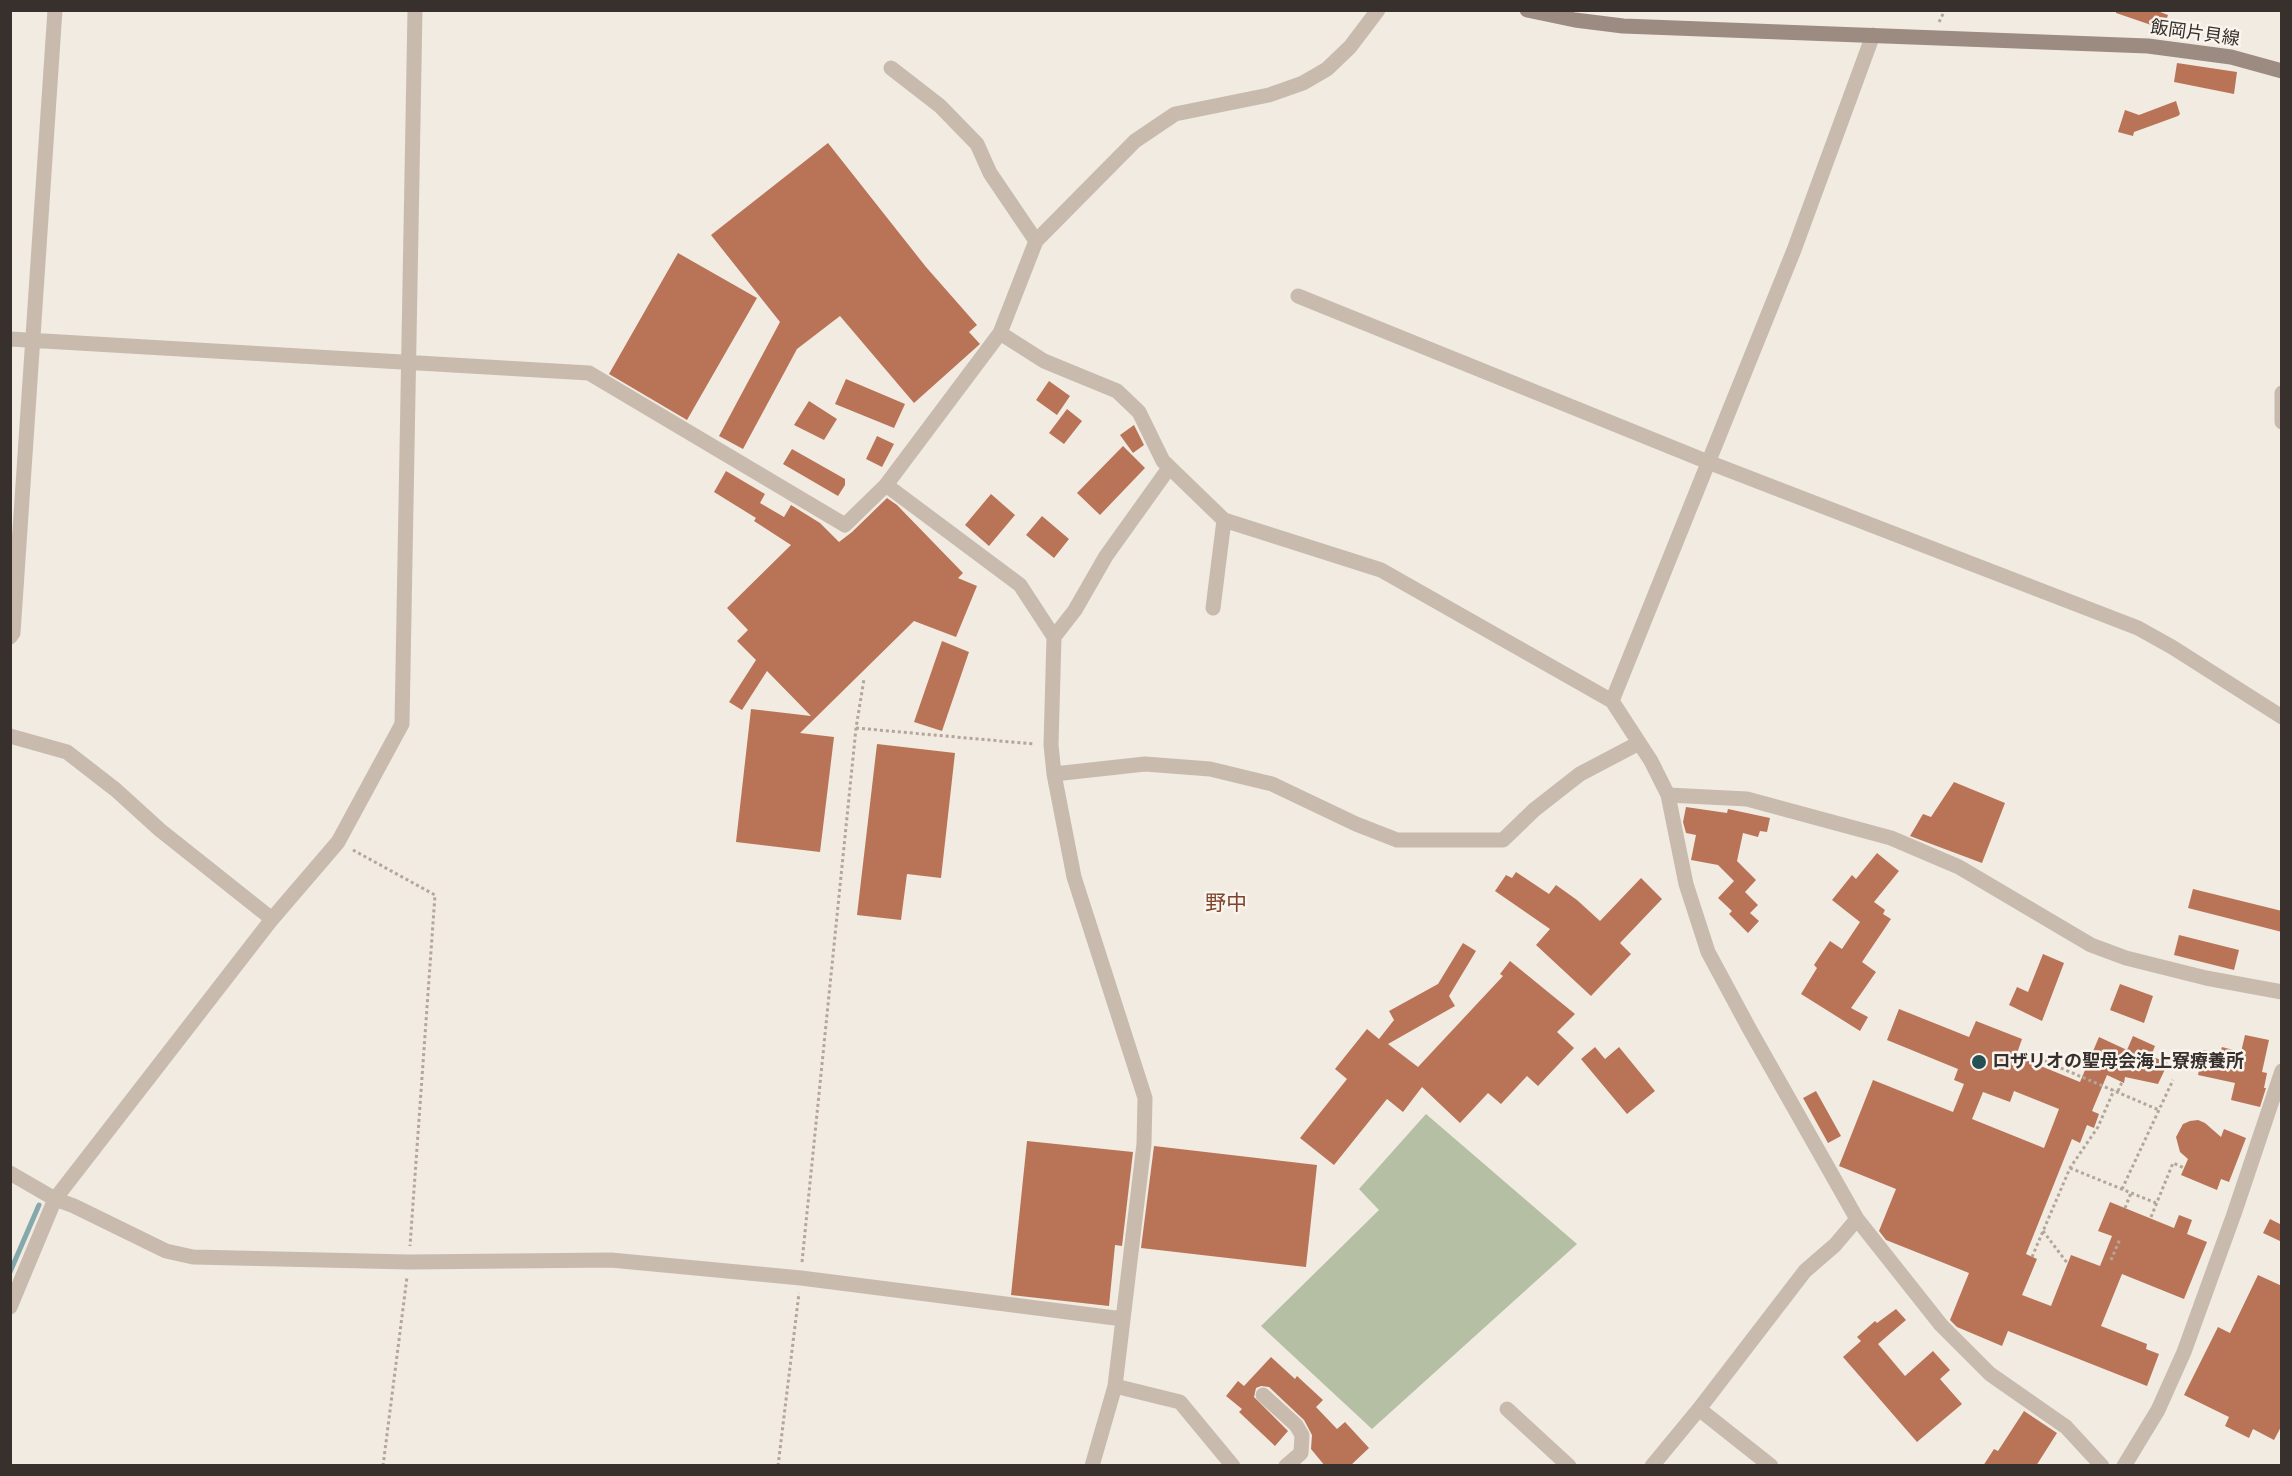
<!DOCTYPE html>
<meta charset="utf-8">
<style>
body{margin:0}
#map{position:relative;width:2292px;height:1476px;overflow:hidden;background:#f1ebe2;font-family:"Archivo Narrow",sans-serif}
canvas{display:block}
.frame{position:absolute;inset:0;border:12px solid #38302c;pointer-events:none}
</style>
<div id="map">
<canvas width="2292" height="1476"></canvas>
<div class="frame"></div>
</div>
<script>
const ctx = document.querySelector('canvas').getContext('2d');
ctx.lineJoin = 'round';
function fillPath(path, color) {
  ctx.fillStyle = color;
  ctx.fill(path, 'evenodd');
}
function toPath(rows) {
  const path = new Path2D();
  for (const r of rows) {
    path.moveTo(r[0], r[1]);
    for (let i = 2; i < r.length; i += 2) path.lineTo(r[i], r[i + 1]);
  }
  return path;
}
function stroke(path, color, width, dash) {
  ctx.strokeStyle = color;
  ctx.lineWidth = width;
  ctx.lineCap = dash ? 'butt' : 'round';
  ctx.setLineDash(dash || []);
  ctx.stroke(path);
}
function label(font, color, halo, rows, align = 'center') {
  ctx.font = font + ' "Archivo Narrow","Noto Sans JP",sans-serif';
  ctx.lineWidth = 5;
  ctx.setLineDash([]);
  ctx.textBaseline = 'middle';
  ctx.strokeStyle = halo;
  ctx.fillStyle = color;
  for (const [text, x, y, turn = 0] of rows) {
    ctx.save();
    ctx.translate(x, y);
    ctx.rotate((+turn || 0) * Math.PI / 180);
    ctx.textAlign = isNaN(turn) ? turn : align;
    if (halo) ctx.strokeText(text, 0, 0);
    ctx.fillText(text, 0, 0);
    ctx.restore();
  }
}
const green = toPath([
 [1426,1114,1577,1244,1372,1429,1261,1326,1379,1210,1359,1189]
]);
const stream = toPath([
 [10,1272,39,1205]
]);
const building = toPath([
 [2116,10,2155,10,2168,15,2163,29,2116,13],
 [2177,63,2237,72,2234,94,2174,82],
 [2176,101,2180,114,2178,116,2134,132,2133,136,2118,132,2125,110,2139,115],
 [828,143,926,267,977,325,969,332,980,344,914,403,840,316,797,349,743,449,719,436,780,322,711,235],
 [678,253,757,298,687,420,609,374],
 [846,379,905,404,894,428,835,404],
 [1049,381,1070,396,1057,415,1036,400],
 [809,401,837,419,824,440,794,425],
 [1067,409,1082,421,1064,444,1049,433],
 [1134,425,1144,445,1133,453,1120,435],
 [877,436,894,444,882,467,866,459],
 [1123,446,1145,468,1100,515,1077,493],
 [792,449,845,479,845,485,838,496,783,464],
 [726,471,765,494,760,503,784,517,791,505,820,523,839,542,852,532,887,498,897,505,963,573,958,578,977,586,956,637,914,621,800,733,834,737,820,852,736,842,751,709,811,716,767,671,742,710,729,702,756,660,737,641,748,630,727,608,791,545,754,521,756,518,714,492],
 [991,494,1015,515,989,546,965,525],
 [1042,516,1069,539,1054,558,1026,535],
 [942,641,969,652,942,731,914,722],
 [877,744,955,753,941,878,907,874,901,920,857,915],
 [1954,782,2005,803,1982,863,1910,836,1923,814,1931,817],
 [1686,807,1727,813,1728,809,1770,818,1767,832,1760,831,1758,837,1743,833,1737,861,1756,880,1745,892,1758,905,1750,913,1759,921,1748,933,1729,914,1732,911,1718,898,1734,881,1718,865,1691,860,1696,835,1686,833,1683,822],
 [1877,853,1899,871,1874,902,1885,910,1883,914,1891,919,1862,962,1876,972,1851,1008,1868,1017,1860,1031,1801,994,1817,968,1814,965,1830,941,1842,949,1860,922,1832,900,1852,875,1856,879],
 [1516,872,1549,894,1556,885,1577,900,1600,921,1641,878,1662,899,1620,943,1631,954,1591,996,1536,945,1550,929,1495,891,1506,875,1512,878],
 [2193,889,2282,911,2282,932,2188,908],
 [2179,935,2239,950,2234,970,2174,955],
 [1463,943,1476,951,1449,996,1455,1006,1388,1044,1418,1067,1503,976,1500,974,1510,961,1575,1014,1557,1032,1574,1048,1538,1086,1527,1076,1501,1104,1488,1093,1460,1123,1422,1087,1403,1112,1387,1099,1334,1165,1300,1138,1347,1079,1335,1069,1367,1029,1379,1039,1394,1020,1389,1011,1438,984],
 [2043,954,2064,963,2042,1021,2009,1005,2017,987,2028,992],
 [2120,984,2153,996,2144,1023,2110,1010],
 [1899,1009,1969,1037,1976,1021,2022,1039,2016,1056,2080,1082,2099,1037,2127,1050,2133,1036,2155,1046,2151,1056,2168,1063,2158,1084,2125,1077,2124,1083,2107,1075,2092,1111,2099,1114,2094,1128,2087,1125,2080,1143,2072,1139,2026,1254,2037,1259,2022,1295,2051,1306,2071,1255,2100,1266,2112,1236,2098,1231,2110,1202,2174,1228,2179,1215,2192,1220,2187,1234,2207,1242,2184,1299,2122,1274,2101,1326,2147,1344,2146,1349,2159,1354,2147,1386,2008,1331,2002,1346,1957,1327,1950,1320,1969,1273,1886,1240,1879,1231,1896,1189,1839,1166,1873,1080,1953,1112,1964,1084,1954,1080,1958,1069,1887,1040],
 [2014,1091,2059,1109,2044,1148,1972,1119,1983,1092,2010,1102],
 [2245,1035,2269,1040,2262,1072,2267,1073,2264,1088,2266,1088,2260,1107,2231,1100,2235,1083,2198,1075,2203,1050,2220,1053,2222,1047,2241,1052],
 [1595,1047,1605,1059,1619,1047,1655,1091,1627,1114,1581,1059],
 [1816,1091,1841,1136,1828,1143,1803,1098],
 [2198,1120,2205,1123,2221,1137,2224,1129,2246,1138,2229,1182,2221,1179,2217,1190,2181,1175,2188,1159,2180,1152,2176,1137,2183,1124,2190,1121],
 [1027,1141,1133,1152,1122,1246,1115,1245,1109,1306,1011,1295],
 [1154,1146,1317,1165,1306,1267,1141,1248],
 [2270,1219,2282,1225,2282,1242,2263,1233],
 [2258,1275,2282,1286,2282,1425,2274,1440,2253,1429,2249,1438,2225,1426,2229,1417,2184,1395,2218,1327,2230,1333],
 [1896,1309,1906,1320,1878,1344,1905,1376,1933,1351,1950,1370,1940,1379,1962,1404,1917,1442,1843,1357,1861,1341,1857,1337,1875,1321,1877,1323],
 [1271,1357,1295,1379,1297,1376,1323,1400,1316,1407,1337,1429,1345,1422,1369,1448,1350,1466,1325,1466,1311,1449,1312,1435,1304,1420,1269,1387,1261,1386,1256,1388,1254,1397,1288,1431,1275,1446,1239,1412,1242,1409,1226,1396,1238,1381,1244,1386],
 [2024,1411,2057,1433,2036,1466,1983,1466,1994,1449,1998,1451]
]);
const path = toPath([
 [1939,22,1945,10],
 [856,728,1034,744],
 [353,850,435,895,410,1246],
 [2026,1060,2028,1054,2159,1110],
 [2118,1091,2122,1082],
 [2070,1168,2156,1203],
 [2122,1189,2173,1080],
 [2125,1208,2131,1193],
 [2151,1217,2173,1163,2184,1168],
 [2043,1231,2068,1264],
 [2032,1257,2070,1168,2098,1127,2114,1090],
 [2111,1260,2120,1239],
 [802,1262,856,728,864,679],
 [383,1466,407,1277],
 [778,1466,799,1293]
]);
const street = toPath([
 [1873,35,1794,250,1612,701,1651,761,1668,795,1686,884,1708,952,1750,1030,1857,1219,1941,1325,1990,1374,2066,1427,2102,1466],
 [891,68,940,106,977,144,990,173,1036,241],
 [1298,296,1708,462,2138,628,2172,647,2282,717],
 [1000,333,1044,361,1117,391,1139,412,1163,461,1224,520,1213,608],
 [10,339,589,373,845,525,886,485,1000,333,1036,241,1135,141,1175,114,1269,95,1303,83,1327,69,1350,47,1378,10],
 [2282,393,2282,422],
 [886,485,1020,585,1054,637,1051,745,1054,774,1074,877,1145,1098,1144,1144,1115,1386,1092,1466],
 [1224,520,1381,570,1612,701],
 [10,637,13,633,55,10],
 [1054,637,1075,610,1106,556,1169,468],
 [10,736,67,752,116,790,160,830,272,919],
 [1054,774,1145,764,1210,769,1272,784,1356,824,1397,840,1503,840,1534,810,1580,774,1639,743],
 [1668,795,1747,799,1891,838,1959,867,2091,945,2126,958,2206,978,2282,992],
 [10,1173,55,1199,74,1206,166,1251,193,1257,409,1262,611,1260,801,1278,1123,1319],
 [10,1307,55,1199,272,919,338,842,402,724,415,10],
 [1115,1386,1180,1402,1233,1466],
 [1263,1395,1296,1425,1302,1435,1301,1453,1286,1466],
 [1507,1409,1569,1466],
 [1699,1409,1771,1466],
 [1652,1466,1699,1409,1805,1271,1835,1245,1857,1219],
 [2124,1466,2158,1410,2184,1352,2234,1214,2282,1071]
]);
const secondary = toPath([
 [1527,10,1575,20,1623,26,2148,46,2231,57,2282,71]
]);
const markers = [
 [1979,1062,8,"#265055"]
];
const streetNames = [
 ["飯岡片貝線",2195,34,8]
];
const poiNames = [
 ["ロザリオの聖母会海上寮療養所",1992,1062]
];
const quarterNames = [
 ["野中",1226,904]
];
fillPath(green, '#b4bfa3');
stroke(stream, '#84a8ab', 5);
fillPath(building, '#b97458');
stroke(path, '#b4a699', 3, [3, 3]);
stroke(street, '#c8bbae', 15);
stroke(secondary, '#9c8b80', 15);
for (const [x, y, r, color] of markers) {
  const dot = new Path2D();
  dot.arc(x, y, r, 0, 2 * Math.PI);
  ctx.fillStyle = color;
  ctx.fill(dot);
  stroke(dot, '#f9f4ee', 2);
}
label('18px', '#38302c', '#f9f4ee', streetNames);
label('bold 18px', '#38302c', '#f9f4ee', poiNames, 'left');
label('21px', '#7e442e', '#f9f4ee', quarterNames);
</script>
